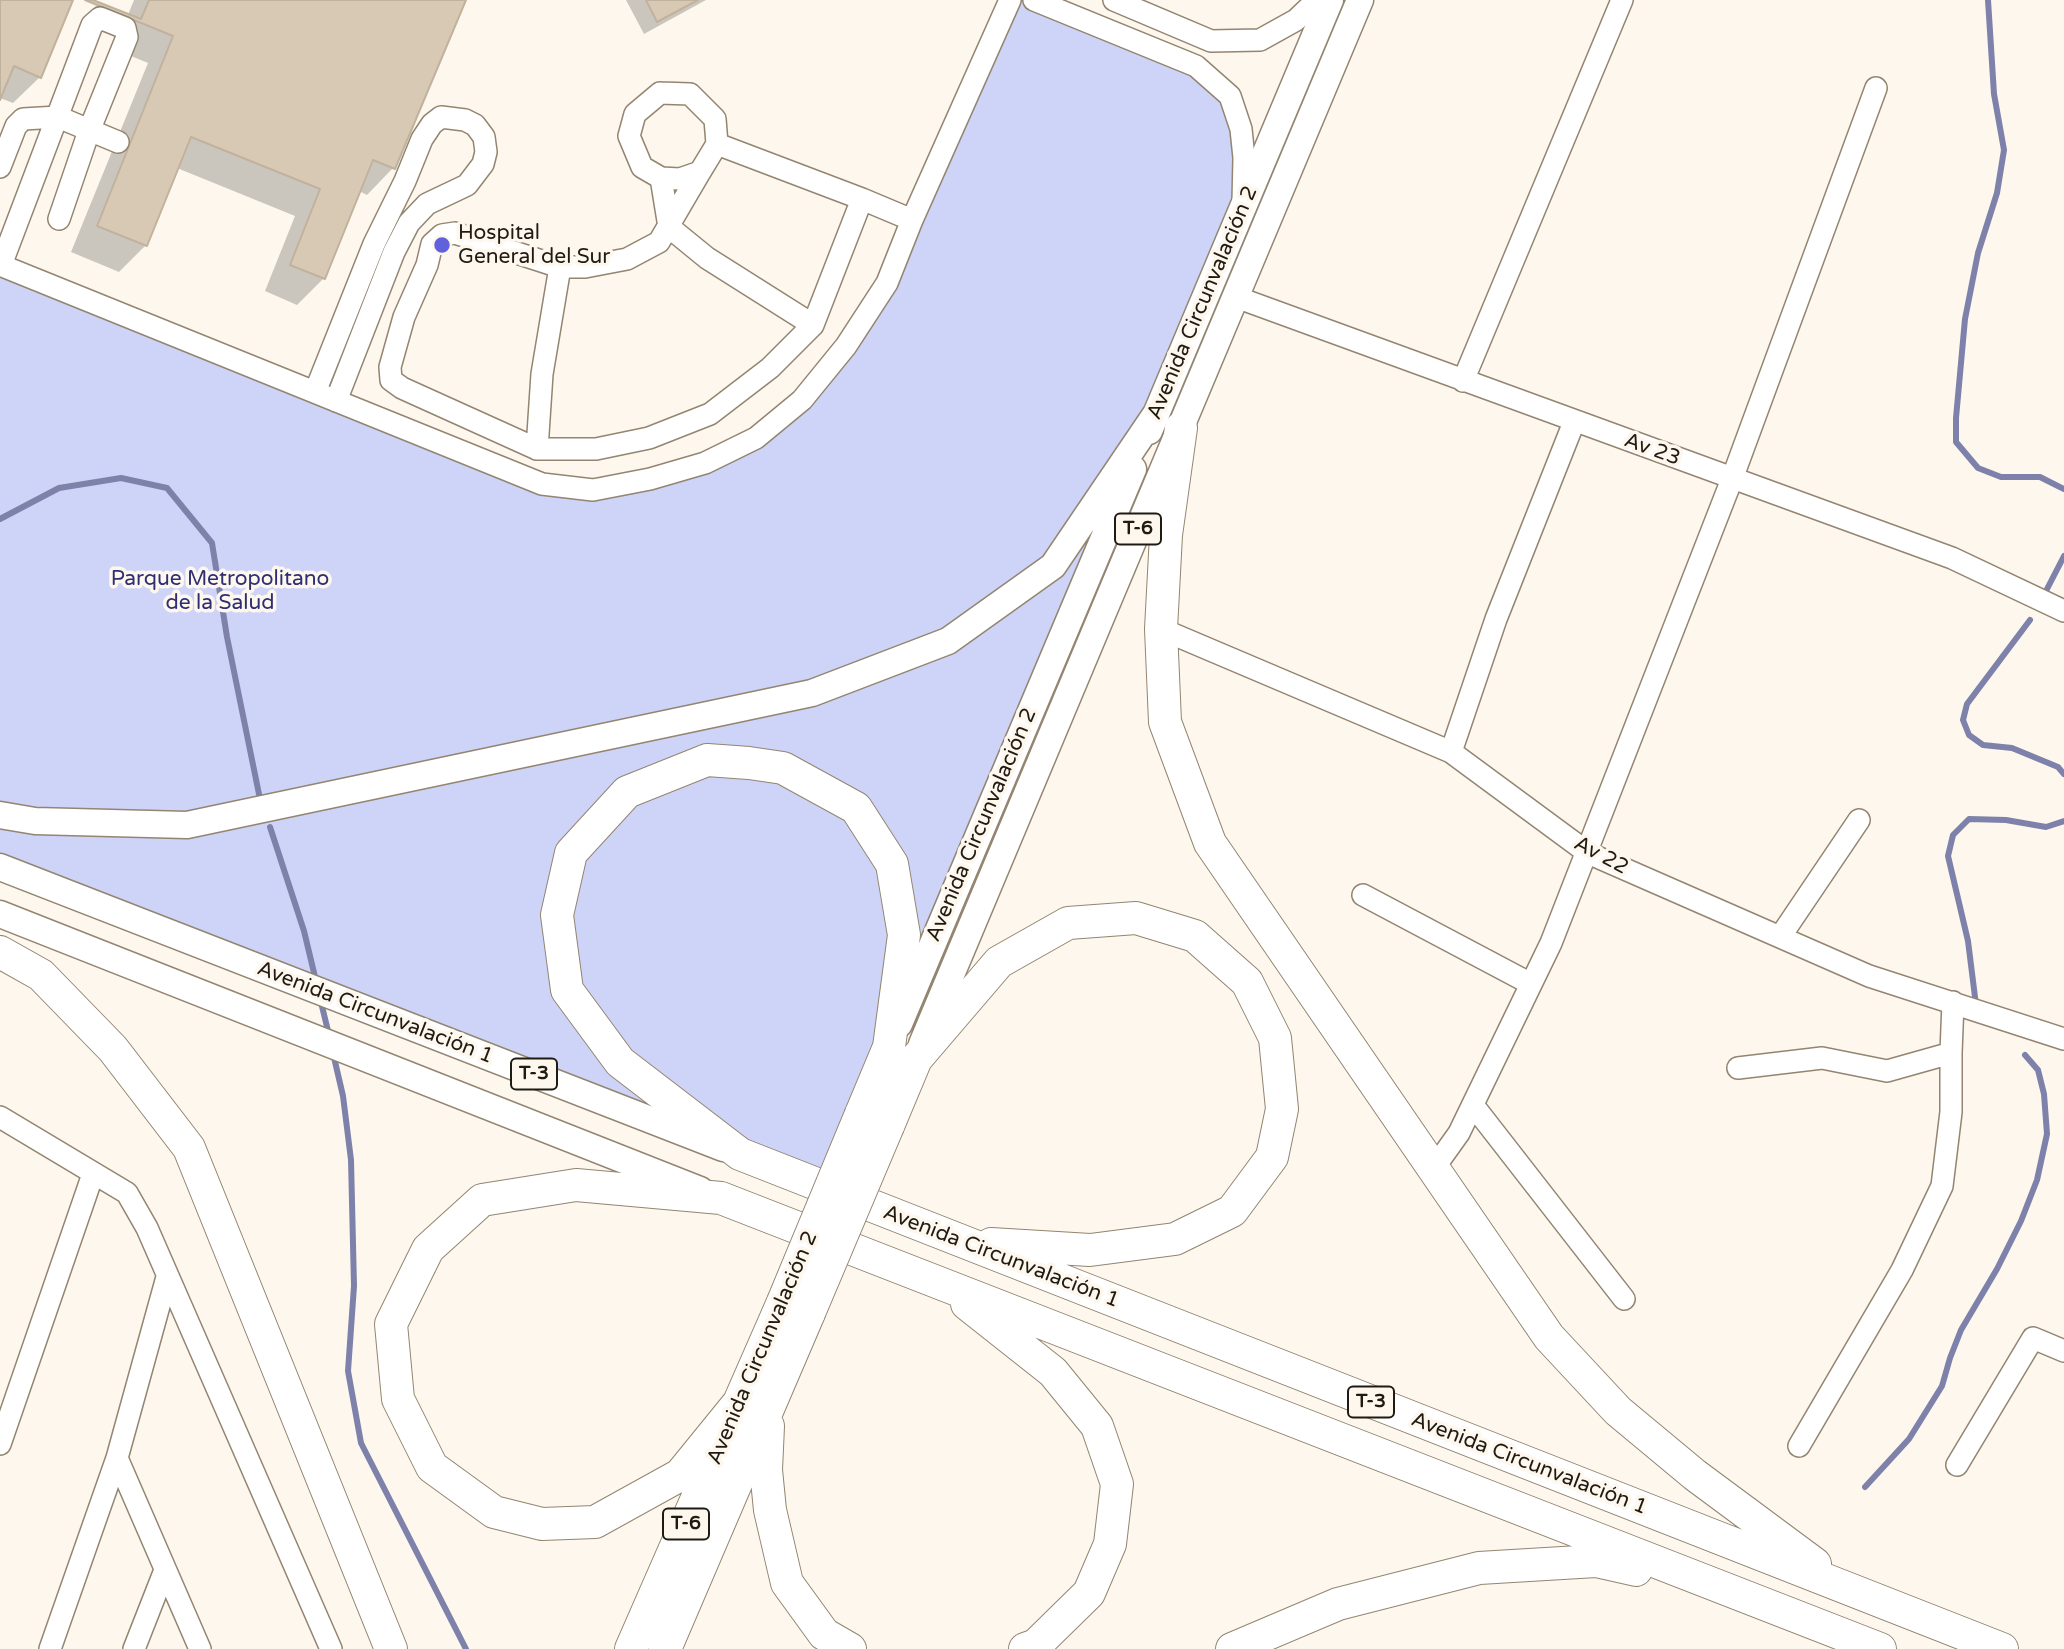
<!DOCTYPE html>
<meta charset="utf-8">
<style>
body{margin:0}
canvas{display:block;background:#fdf7ee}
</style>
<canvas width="2064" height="1649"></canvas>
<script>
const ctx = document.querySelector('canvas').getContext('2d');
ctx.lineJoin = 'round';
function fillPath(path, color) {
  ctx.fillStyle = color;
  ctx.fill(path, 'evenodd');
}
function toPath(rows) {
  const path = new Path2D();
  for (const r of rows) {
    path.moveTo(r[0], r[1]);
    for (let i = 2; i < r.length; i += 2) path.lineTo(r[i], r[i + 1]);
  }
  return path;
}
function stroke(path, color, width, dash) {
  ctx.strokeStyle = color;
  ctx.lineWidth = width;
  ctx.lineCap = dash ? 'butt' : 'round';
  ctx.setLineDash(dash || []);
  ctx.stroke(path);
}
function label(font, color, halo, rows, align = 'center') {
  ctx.font = font + ' "Varela Round",sans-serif';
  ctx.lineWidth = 7;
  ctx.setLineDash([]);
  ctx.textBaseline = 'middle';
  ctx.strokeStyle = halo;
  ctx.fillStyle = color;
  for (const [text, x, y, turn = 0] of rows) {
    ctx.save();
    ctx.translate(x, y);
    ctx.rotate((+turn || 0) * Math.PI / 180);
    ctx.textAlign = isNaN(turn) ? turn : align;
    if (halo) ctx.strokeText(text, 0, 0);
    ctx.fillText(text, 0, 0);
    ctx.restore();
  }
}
const green = toPath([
 [1010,0,1034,0,1196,66,1230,96,1242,208,830,1190,0,867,0,265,542,484,593,490,756,438,846,346]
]);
const shadow = toPath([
 [0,0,71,0,40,77,13,103,0,98],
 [134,0,464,0,393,168,367,195,359,191,324,278,297,305,265,291,295,216,177,168,146,245,119,272,71,252,148,63,114,49],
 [626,0,706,0,644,34]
]);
const stream = toPath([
 [1988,0,1994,94,2004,150,1997,193,1978,253,1965,319,1956,418,1956,442,1978,468,2001,477,2040,477,2064,489],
 [0,519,59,488,121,478,167,488,212,543,227,637,260,799],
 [2046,591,2064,556],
 [2030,620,1967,704,1963,720,1969,735,1983,745,2012,748,2058,767,2064,774],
 [270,827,304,931,316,981],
 [320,998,329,1035],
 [1976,1005,1968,941,1948,856,1953,835,1969,819,2006,820,2046,827,2064,821],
 [333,1053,343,1096,351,1160,354,1286,348,1371,361,1443,466,1649],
 [1865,1487,1909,1439,1942,1386,1950,1358,1961,1330,1997,1269,2021,1221,2037,1180,2047,1134,2044,1094,2038,1070,2025,1055]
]);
const building = toPath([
 [0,0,73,0,41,78,14,66,0,100,0,0],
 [85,0,93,0,141,19,149,0,466,0,395,169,373,160,325,279,290,265,320,189,191,137,147,246,97,226,173,36,85,0],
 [646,0,698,0,657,22,646,0]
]);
const minor = toPath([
 [1034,0,1196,66,1230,96,1241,129,1244,158,1243,201],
 [1114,0,1211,41,1260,40,1296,20,1317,0],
 [660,93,690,94,715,119,717,144,700,172,680,179,661,178,642,167,629,136,635,114,660,93],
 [717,144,862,199,912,220],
 [0,167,16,126,23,119,58,117,118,142],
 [700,172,659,242,627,259,585,267,560,267,455,233,442,235,432,244,427,265,404,317,390,367,391,380,402,388,537,449,596,449,649,438,710,414,770,368,813,325,862,199],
 [661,178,669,227,707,258,813,325],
 [0,265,542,484,593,490,650,479,705,463,756,438,802,400,846,346,887,283,912,220,1010,0],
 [1,265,92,25,100,18,125,28,127,37,89,131,59,219],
 [1236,297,1952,558,2064,611],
 [1463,381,1622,0],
 [315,392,374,244,405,181,422,139,432,124,441,117,465,120,475,125,484,137,486,152,483,164,467,185,427,204,409,223,394,252,336,401],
 [537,449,542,374,560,267],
 [1161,629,1451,752,1588,853,1869,976,2064,1039],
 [1451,752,1496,619,1574,422],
 [1363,895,1531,984],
 [1780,937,1859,820],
 [1738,1068,1822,1058,1887,1071,1951,1053,1953,1002],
 [1473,1105,1624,1299],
 [0,1117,127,1193,147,1228,331,1649],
 [1434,1168,1459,1133,1551,943,1732,479,1876,88],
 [0,1444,93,1174],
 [1799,1446,1902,1270,1942,1186,1951,1112,1951,1053],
 [117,1458,200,1649],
 [1957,1465,2033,1338,2064,1351],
 [50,1649,117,1458,167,1277],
 [134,1649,165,1570]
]);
const major = toPath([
 [1149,431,1330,0],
 [0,815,35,821,187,825,812,693,948,641,1053,566,1156,414],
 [0,867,723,1148],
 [0,914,700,1190],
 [899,1024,1133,469],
 [922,1044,1360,0]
]);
const highway = toPath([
 [1181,428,1166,535,1161,629,1165,722,1210,843,1549,1337,1618,1411,1695,1475,1815,1564],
 [0,952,41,975,113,1049,189,1148,391,1649],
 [861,1114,889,1047,904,935,892,864,856,808,783,768,749,763,707,760,627,792,571,853,557,915,567,990,620,1062,740,1154,2002,1649],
 [888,1126,916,1059,999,962,1068,923,1136,918,1195,936,1247,982,1275,1038,1282,1109,1272,1157,1232,1211,1175,1239,1090,1250,991,1244],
 [967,1304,1053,1372,1097,1426,1117,1484,1110,1544,1089,1593,1036,1645,1025,1649],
 [741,1400,680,1475,595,1522,542,1524,494,1512,432,1467,398,1399,391,1324,428,1249,482,1200,576,1185,721,1198,1880,1649],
 [768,1426,766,1470,770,1510,787,1583,824,1634,850,1649],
 [631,1649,783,1302],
 [665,1649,809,1313],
 [1232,1649,1338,1604,1479,1568,1596,1561,1636,1570]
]);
const highwayBridge = toPath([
 [783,1302,861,1114],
 [809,1313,888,1126]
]);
const markers = [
 [442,245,9,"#5f62db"]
];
const shields = [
 [1138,529,46],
 [534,1074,46],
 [1371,1402,46],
 [686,1524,46]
];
const shieldNames = [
 ["T-6",1138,529],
 ["T-3",534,1074],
 ["T-3",1371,1402],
 ["T-6",686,1524]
];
const poiNames = [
 ["Hospital",458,233],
 ["General del Sur",458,257]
];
const streetNames = [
 ["Avenida Circunvalación 2",1203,303,-67],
 ["Av 23",1652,450,20],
 ["Avenida Circunvalación 2",982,825,-67],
 ["Av 22",1601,856,28],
 ["Avenida Circunvalación 1",375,1013,21],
 ["Avenida Circunvalación 1",1001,1257,21],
 ["Avenida Circunvalación 2",763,1348,-67],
 ["Avenida Circunvalación 1",1529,1464,21]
];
const parkNames = [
 ["Parque Metropolitano",220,579],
 ["de la Salud",220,603]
];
fillPath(green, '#ced4f8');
fillPath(shadow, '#0003');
stroke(stream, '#7e82aa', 6);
fillPath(building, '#d8c9b4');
stroke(building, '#c1b29d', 2);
stroke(minor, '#938570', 24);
stroke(major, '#938570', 29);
stroke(highway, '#938570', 34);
stroke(minor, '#fff', 21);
stroke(major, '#fff', 26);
stroke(highway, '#fff', 32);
stroke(highwayBridge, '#938570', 34, []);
stroke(highwayBridge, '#fff', 32);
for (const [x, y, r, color] of markers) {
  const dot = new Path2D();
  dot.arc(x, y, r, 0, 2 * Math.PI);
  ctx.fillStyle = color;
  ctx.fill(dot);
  stroke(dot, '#fdf7ee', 2.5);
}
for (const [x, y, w] of shields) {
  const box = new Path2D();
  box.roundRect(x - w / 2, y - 15.5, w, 31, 5);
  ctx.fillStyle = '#fdf7ee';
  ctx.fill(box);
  stroke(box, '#1f1a12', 2);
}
label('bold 19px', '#1f1a12', null, shieldNames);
label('21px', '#1f1a12', '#fdf7ee', poiNames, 'left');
label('21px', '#1f1a12', '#fdf7ee', streetNames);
label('21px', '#2d2e74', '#fdf7ee', parkNames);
</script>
